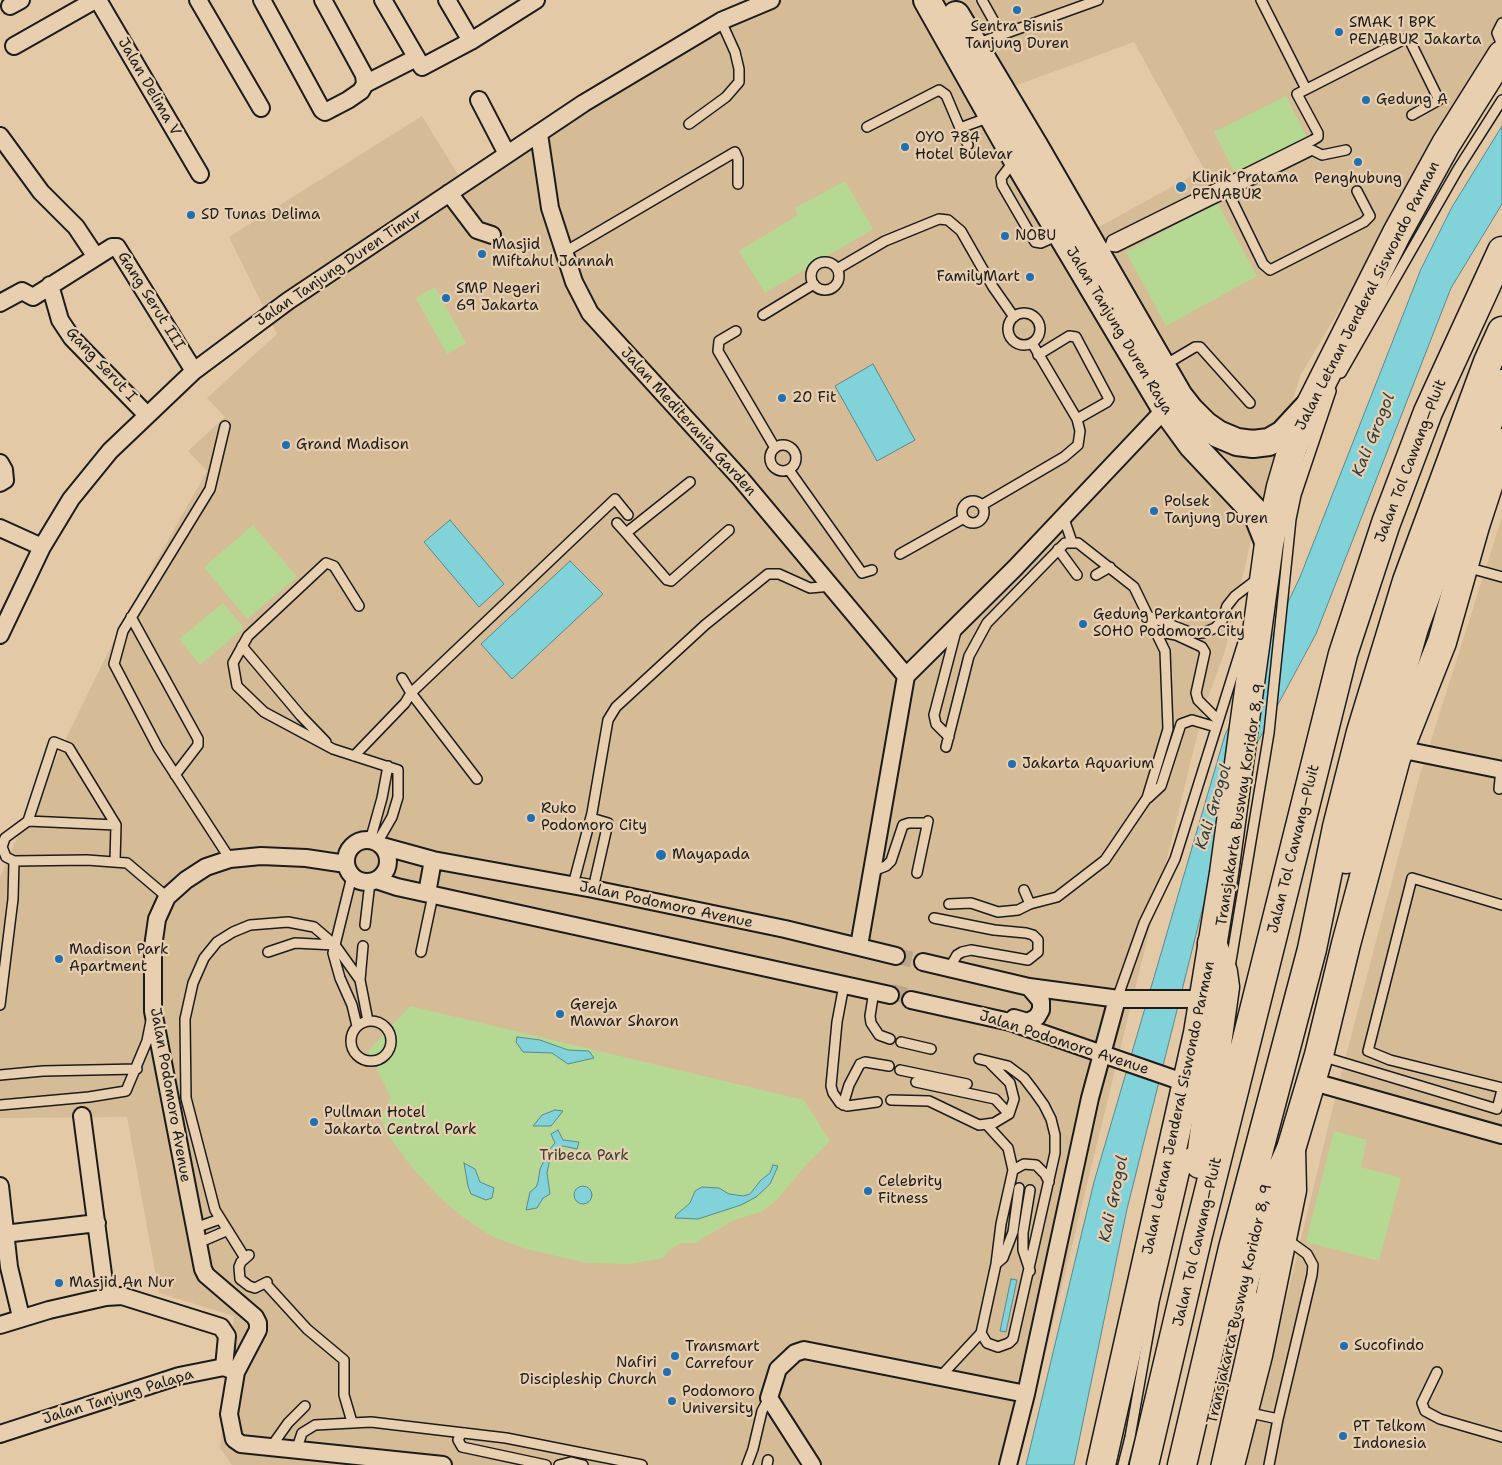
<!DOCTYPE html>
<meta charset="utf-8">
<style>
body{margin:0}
canvas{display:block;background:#e4c9a7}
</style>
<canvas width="1502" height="1465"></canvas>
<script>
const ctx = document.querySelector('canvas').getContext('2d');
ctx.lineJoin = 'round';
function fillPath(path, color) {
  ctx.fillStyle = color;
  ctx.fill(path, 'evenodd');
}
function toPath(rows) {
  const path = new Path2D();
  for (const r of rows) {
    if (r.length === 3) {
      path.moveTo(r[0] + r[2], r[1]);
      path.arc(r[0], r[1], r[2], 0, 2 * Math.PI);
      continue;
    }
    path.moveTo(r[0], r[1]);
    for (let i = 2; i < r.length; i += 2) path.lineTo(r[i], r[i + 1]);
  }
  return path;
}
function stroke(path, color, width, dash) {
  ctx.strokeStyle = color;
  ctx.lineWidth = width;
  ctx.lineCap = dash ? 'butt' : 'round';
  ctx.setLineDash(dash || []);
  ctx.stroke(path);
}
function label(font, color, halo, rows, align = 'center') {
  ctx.font = font + ' "Shantell Sans",sans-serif';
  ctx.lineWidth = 4.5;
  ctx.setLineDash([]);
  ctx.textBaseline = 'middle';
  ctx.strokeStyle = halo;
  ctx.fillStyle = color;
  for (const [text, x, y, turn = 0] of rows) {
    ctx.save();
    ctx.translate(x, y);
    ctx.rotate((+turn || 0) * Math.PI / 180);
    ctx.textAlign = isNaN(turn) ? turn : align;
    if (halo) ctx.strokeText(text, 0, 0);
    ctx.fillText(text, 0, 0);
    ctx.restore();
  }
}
const built = toPath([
 [772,0,1502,0,1502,37,1300,376,1251,541,1225,651,1204,708,1018,1465,232,1465,220,1448,234,1316,159,1293,127,1117,0,1118,0,877,18,836,131,606,207,471,188,451,225,417,207,398,277,334,229,237,422,116,465,186,629,71],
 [1134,42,1204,169,1097,228,1015,86],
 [1502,517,1502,1465,1246,1465,1340,1078,1419,778]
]);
const green = toPath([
 [1286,96,1307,138,1236,175,1214,132],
 [845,181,873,229,765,293,739,251,798,215,795,208],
 [1217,202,1257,276,1166,326,1126,252],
 [435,287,466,343,447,354,416,298],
 [253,525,297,577,247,619,204,567],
 [223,603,244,628,200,665,179,639],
 [410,1006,804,1100,830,1141,804,1167,778,1199,761,1212,734,1220,695,1243,681,1243,669,1250,663,1258,630,1264,586,1263,523,1248,493,1237,464,1218,439,1197,410,1165,385,1131,381,1118,391,1098,368,1051],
 [1334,1131,1367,1140,1361,1167,1401,1178,1379,1261,1306,1242]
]);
const water = toPath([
 [1502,126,1502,204,1451,288,1316,634,1256,745,1223,827,1127,1209,1074,1465,1026,1465,1094,1182,1225,735,1300,577,1421,269,1452,207,1502,126],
 [873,364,915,440,877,461,835,386,873,364],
 [450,520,504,584,479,607,424,542,450,520],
 [570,561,603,594,512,679,481,644,570,561],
 [517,1037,540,1040,568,1050,589,1051,594,1058,568,1064,552,1053,523,1052,516,1042,517,1037],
 [555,1110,563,1111,551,1126,533,1126,542,1115,555,1110],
 [558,1130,563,1140,579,1142,577,1149,563,1146,551,1154,547,1173,550,1194,543,1198,537,1208,526,1210,530,1192,536,1187,538,1182,540,1169,549,1150,555,1143,551,1134,558,1130],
 [464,1163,475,1169,480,1182,494,1188,492,1198,486,1200,471,1194,468,1186,464,1163],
 [773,1165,778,1166,770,1184,756,1197,741,1205,698,1219,675,1218,676,1215,690,1203,695,1191,702,1187,719,1188,729,1194,743,1196,750,1194,761,1180,770,1173,773,1165],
 [583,1195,9],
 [1011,1279,1017,1280,1006,1332,1000,1331,1011,1279]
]);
const minorTunnel = toPath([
 [896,956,923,962],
 [891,992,913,997]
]);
const service = toPath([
 [982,0,1001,34],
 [1261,0,1306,89],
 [1502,23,1497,33,1502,45],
 [976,44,1098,0],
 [689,124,726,97,739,82,739,69,735,52,721,21],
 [867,127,939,90,946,95,960,128,990,117],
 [960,128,968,145],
 [1346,150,1322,155,1312,150,1116,247,1110,246,1112,240,1313,140,1318,137,1318,133,1297,94,1407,38,1409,39,1439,100,1412,115],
 [1014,161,1001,178,1002,185,1035,242,1041,243,1059,235],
 [1225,186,1263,264,1270,270,1364,222,1370,216,1357,191],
 [563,253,735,152,738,159,738,184],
 [825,276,14],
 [837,269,885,241,939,219,948,220,961,231,993,287,1014,317],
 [1024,329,16],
 [763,315,814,284],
 [736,331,719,341,718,351,775,448],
 [1038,355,1069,336,1076,337,1109,399,1107,402,1077,419],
 [1163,366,1195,347,1200,347,1250,403],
 [1341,373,1458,169,1502,100],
 [225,426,210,489,123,631,114,664,158,748,230,859],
 [783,458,13],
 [789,470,862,573,872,570],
 [690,482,626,533,667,580,671,581,729,530],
 [973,512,11],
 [982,505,1064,457,1078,445,1080,431,1077,419,1032,343],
 [1063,516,1072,542],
 [617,523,626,533],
 [1058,549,1077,575],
 [900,554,964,518],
 [1466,567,1502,577],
 [1096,575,1110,567],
 [359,606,334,566,326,563,248,636,233,663,237,686,264,712,333,749,398,770,398,797,392,817,377,843],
 [1148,616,1192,633,1203,633,1215,628,1222,621,1227,606,1235,596,1256,580],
 [131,617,198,739,198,745,175,775],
 [1156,631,1176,635,1202,647,1205,652,1196,693,1198,700,1218,720],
 [242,646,301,716,326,742],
 [402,678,411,693,615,499,628,515],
 [949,737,936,724,934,715,956,631],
 [946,747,969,656,987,623,1065,543,1078,543,1134,587,1165,651,1168,729,1147,798,1105,860,1057,897,1030,904,1018,910,998,912,971,903,949,904],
 [354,756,405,703,411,693,477,779],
 [1499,789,1501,770],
 [1148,798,1161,786,1181,724,1192,720,1216,727],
 [591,818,608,823,593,889],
 [28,821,116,825],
 [370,841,382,798,388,766],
 [115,861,116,825,69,748,54,742,28,821,5,838,2,847,6,857,14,861,87,860,127,863,167,897],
 [873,871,886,866,891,861,903,825,909,823,927,823],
 [917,873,928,821],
 [352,876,333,953,340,978,352,1005,357,1026],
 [573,885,592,813,608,720,616,707,705,625,768,574,779,574,810,588,831,586],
 [1024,890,1030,904],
 [1502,905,1412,878,1368,1051,1390,1060,1502,1088],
 [934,918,994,930,1026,933,1033,935,1038,940,1038,952,1028,960,971,950,962,952,957,955,950,967],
 [365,925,370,882],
 [268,952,295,943,335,945],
 [421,952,433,895],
 [1230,967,1269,733,1291,519,1296,495,1331,391],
 [360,980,363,946],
 [844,985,837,1022,831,1086,833,1093,840,1103,847,1106,877,1102],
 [874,991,870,1016,871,1023,879,1035,890,1039],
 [1117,999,1144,923,1175,859,1245,636],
 [0,1005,13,899,14,861],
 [371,1041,20],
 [901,1042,931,1049],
 [1321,1056,1497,1109,1502,1090],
 [979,1059,1008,1066,1024,1078,1034,1091,1044,1105,1051,1119,1055,1135,1055,1153,1013,1339,1009,1343,998,1347,987,1343,981,1333],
 [900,1070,967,1084],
 [0,1075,43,1071,137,1069],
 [916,1082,995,1099,1009,1114],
 [891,1100,929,1101,979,1125,994,1123,1009,1114,1014,1099,1010,1083,990,1063],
 [0,1105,89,1097,126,1091,147,1041,151,1021],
 [843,1105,849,1085,860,1064,865,1062,889,1066],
 [1013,1170,1024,1164,1036,1165,1045,1174,1049,1182],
 [195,1228,220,1219],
 [198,1243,226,1231],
 [249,1255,241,1262,239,1267,240,1279,249,1286,255,1288,267,1282],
 [245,1258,215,1210,186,1098,185,1019,193,983,204,958,217,942,233,932,250,925,288,922,314,927,335,945,360,980,368,1021],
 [996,1264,1003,1258,1013,1232,1019,1188],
 [1030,1271,1023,1250,1023,1233,1030,1190],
 [266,1284,307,1329,344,1360,344,1395,352,1422],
 [1437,1372,1422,1403,1425,1411,1440,1419,1502,1437],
 [940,1377,981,1333,996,1264,1001,1224,1013,1170,1008,1148,987,1125],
 [1246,1412,1278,1419],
 [465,1433,461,1434,458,1440,462,1447,546,1465],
 [271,1447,288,1423,305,1406],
 [297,1448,302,1433,315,1425,371,1422,506,1438,642,1465],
 [559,1465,571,1462,583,1465],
 [747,1465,753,1449,762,1411,769,1398],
 [767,1465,768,1460],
 [1123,1465,1130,1437,1154,1302,1189,1153],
 [1216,1465,1254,1297],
 [1269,1465,1278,1419,1312,1275,1313,1265,1307,1254,1285,1238]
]);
const minor = toPath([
 [98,0,200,174],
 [198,0,261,108],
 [262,0,322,110,325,112,348,100,361,91,365,84,364,75,323,0],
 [383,0,422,67,471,41,536,0],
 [447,0,471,41],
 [10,6,21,0],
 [14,46,95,0],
 [365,84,416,58],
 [479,100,507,154],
 [539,134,550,208,574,282,590,313,741,479,906,676],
 [0,136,41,192,76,227,96,257],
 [449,193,477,230,492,235],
 [50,285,60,320,72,338,146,414],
 [0,303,22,291,33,297,112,247,117,247,194,371],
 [0,463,4,470,5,480,0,483],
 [0,528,42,547],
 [0,635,42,547,71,499,110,451,194,371,288,301,584,103,721,21,771,0],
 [1399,749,1502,770],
 [367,861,21],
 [382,846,433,860,593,889,785,929,896,956],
 [346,864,306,858,261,856,230,859,206,867,186,880,167,897,157,919,153,947,153,1011,203,1269,206,1275,255,1317,258,1323,258,1330,236,1372,229,1414,234,1439,241,1444,443,1465],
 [376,880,397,887,890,995],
 [427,893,433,860],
 [859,946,906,676,1015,568,1171,403],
 [923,962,1029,987,1119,999,1204,999],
 [911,1000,1010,1022,1186,1083],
 [1014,1018,1028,1022,1037,1017,1041,1010,1041,1001,1029,987],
 [1310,1081,1502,1135],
 [82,1116,106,1297],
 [0,1186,9,1267,21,1317],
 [4,1234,97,1223],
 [0,1325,49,1310,106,1297,122,1296,221,1327,227,1336,224,1367],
 [0,1434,179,1376,224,1367,234,1371],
 [812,1465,769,1398,778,1369,795,1353,804,1350,1026,1394],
 [1008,1465,1026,1394,1090,1098,1117,999]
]);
const primary = toPath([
 [927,0,1016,158,1165,408,1192,445,1257,514,1269,544],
 [956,15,1035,147,1179,396,1190,410,1205,425,1218,434,1237,442,1253,444,1269,442,1283,434,1307,408]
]);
const trunk = toPath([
 [1101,1465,1198,1033,1224,873,1269,544,1281,487,1293,446,1311,404,1397,233,1446,144,1502,55],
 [1230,1465,1258,1355,1292,1190,1291,1149,1319,1055,1346,944,1396,758,1442,642,1475,526,1502,443]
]);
const motorway = toPath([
 [1346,859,1366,797,1414,628,1502,384],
 [1200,1164,1225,987,1223,972,1212,943],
 [1238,1306,1262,1214,1291,1149],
 [1144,1465,1198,1235,1343,654,1386,523,1428,412,1502,251],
 [1182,1465,1233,1248,1312,949,1337,827,1361,732,1407,581,1488,362,1502,331]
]);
const markers = [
 [1017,10,5,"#1f6fb2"],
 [1339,32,5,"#1f6fb2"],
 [1366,100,5,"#1f6fb2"],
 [905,147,5,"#1f6fb2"],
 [1358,162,5,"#1f6fb2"],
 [1181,187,6,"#1f6fb2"],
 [191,215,5,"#1f6fb2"],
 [1005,236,5,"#1f6fb2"],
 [482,254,5,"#1f6fb2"],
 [1030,277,5,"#1f6fb2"],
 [446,298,5,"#1f6fb2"],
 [782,398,5,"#1f6fb2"],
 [286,445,5,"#1f6fb2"],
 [1154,511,5,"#1f6fb2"],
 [1083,624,5,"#1f6fb2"],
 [1012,764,5,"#1f6fb2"],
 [531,818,5,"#1f6fb2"],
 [661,855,6,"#1f6fb2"],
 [59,959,5,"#1f6fb2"],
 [560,1014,5,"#1f6fb2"],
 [314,1122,5,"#1f6fb2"],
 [868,1191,5,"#1f6fb2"],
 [59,1283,5,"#1f6fb2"],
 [1344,1346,5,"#1f6fb2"],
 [675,1356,5,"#1f6fb2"],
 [667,1372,5,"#1f6fb2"],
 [672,1401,5,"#1f6fb2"],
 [1343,1436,5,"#1f6fb2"]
];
const poiNames = [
 ["SMAK 1 BPK",1349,23],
 ["PENABUR Jakarta",1349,40],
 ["Sentra Bisnis",1017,27,"center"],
 ["Tanjung Duren",1017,44,"center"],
 ["Gedung A",1376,100],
 ["OYO 784",915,138],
 ["Hotel Bulevar",915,155],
 ["Klinik Pratama",1192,178],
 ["PENABUR",1192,195],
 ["Penghubung",1358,179,"center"],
 ["SD Tunas Delima",201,215],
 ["NOBU",1015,236],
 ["Masjid",492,245],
 ["Miftahul Jannah",492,262],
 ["FamilyMart",1020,277,"right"],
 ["SMP Negeri",456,289],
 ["69 Jakarta",456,306],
 ["20 Fit",792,398],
 ["Grand Madison",296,445],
 ["Polsek",1164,502],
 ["Tanjung Duren",1164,519],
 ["Gedung Perkantoran",1093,615],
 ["SOHO Podomoro City",1093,632],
 ["Jakarta Aquarium",1022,764],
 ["Ruko",541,809],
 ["Podomoro City",541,826],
 ["Mayapada",672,855],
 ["Madison Park",69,950],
 ["Apartment",69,967],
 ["Gereja",570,1005],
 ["Mawar Sharon",570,1022],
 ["Pullman Hotel",324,1113],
 ["Jakarta Central Park",324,1130],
 ["Celebrity",878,1182],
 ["Fitness",878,1199],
 ["Masjid An Nur",69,1283],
 ["Sucofindo",1354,1346],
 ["Transmart",685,1347],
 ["Carrefour",685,1364],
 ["Nafiri",657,1363,"right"],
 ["Discipleship Church",657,1380,"right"],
 ["Podomoro",682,1392],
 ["University",682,1409],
 ["PT Telkom",1353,1427],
 ["Indonesia",1353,1444]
];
const streetNames = [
 ["Jalan Delima V",149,87,60],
 ["Jalan Tanjung Duren Timur",339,268,-34],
 ["Jalan Letnan Jenderal Siswondo Parman",1368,296,-63],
 ["Gang Serut III",151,301,58],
 ["Jalan Tanjung Duren Raya",1119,331,59],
 ["Gang Serut I",101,365,47],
 ["Jalan Mediterania Garden",688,422,48],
 ["Jalan Tol Cawang–Pluit",1411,461,-69],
 ["Transjakarta Busway Koridor 8, 9",1241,805,-81],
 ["Jalan Tol Cawang–Pluit",1294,849,-76],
 ["Jalan Podomoro Avenue",666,905,12],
 ["Jalan Podomoro Avenue",1064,1043,18],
 ["Jalan Podomoro Avenue",170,1095,80],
 ["Jalan Letnan Jenderal Siswondo Parman",1179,1108,-78],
 ["Jalan Tol Cawang–Pluit",1198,1242,-77],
 ["Transjakarta Busway Koridor 8, 9",1240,1304,-77],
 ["Jalan Tanjung Palapa",118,1397,-17]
];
const parkNames = [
 ["Tribeca Park",584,1156]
];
const waterNames = [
 ["Kali Grogol",1374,435,-68],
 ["Kali Grogol",1214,807,-73],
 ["Kali Grogol",1114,1199,-78]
];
fillPath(built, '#d6bb97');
fillPath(green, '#b5d993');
fillPath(water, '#81d2d9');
stroke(water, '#59898d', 1);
stroke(minorTunnel, '#bca68b', 16, [16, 8]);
stroke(service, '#1c1c1c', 12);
stroke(minor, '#1c1c1c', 20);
stroke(primary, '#1c1c1c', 30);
stroke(trunk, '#1c1c1c', 31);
stroke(motorway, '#1c1c1c', 31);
stroke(service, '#e7cfaf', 9);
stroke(minor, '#e7cfaf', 16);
stroke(primary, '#e7cfaf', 26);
stroke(trunk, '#e7cfaf', 28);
stroke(motorway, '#e7cfaf', 28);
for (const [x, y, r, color] of markers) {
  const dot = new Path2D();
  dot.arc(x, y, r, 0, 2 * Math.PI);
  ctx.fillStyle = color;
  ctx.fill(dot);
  stroke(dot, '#e7cfaf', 2);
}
label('15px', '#1c1c1c', '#e7cfaf', poiNames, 'left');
label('15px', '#1c1c1c', '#e7cfaf', streetNames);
label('15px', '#3b4234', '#e7cfaf', parkNames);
label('italic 16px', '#304042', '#e7cfaf', waterNames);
</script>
